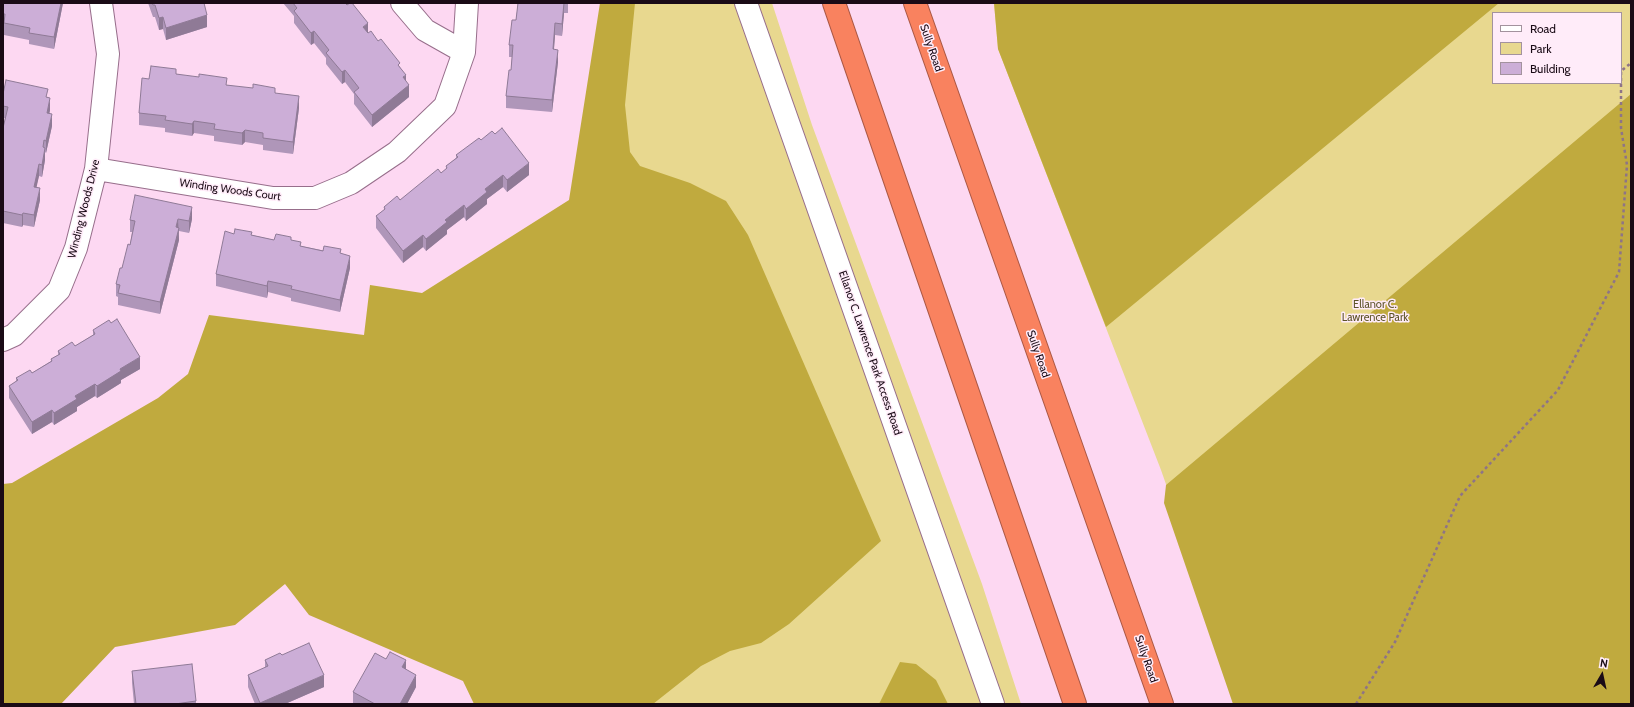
<!DOCTYPE html>
<style>
body{margin:0}
#map{position:relative;width:1634px;height:707px;overflow:hidden;background:#fdd8f2;font-family:Cabin,sans-serif}
canvas{display:block}
.frame{position:absolute;inset:0;border:4px solid #1a0b16;pointer-events:none}
.legend{position:absolute;left:1492px;top:12px;width:130px;height:72px;box-sizing:border-box;background:#ffecf9;border:1px solid #a3929e;margin:0;padding:5px 7px;list-style:none;font-size:12px;color:#1a0b16}
.legend li{display:flex;align-items:center;gap:8px;height:20px}
.legend b{width:20px;border:1px solid #a3929e}
.north{position:absolute;left:1582px;top:655px;width:40px;height:40px;-webkit-text-stroke:3px #ffecf9;paint-order:stroke;rotate:9deg;font-size:11px;font-weight:700;line-height:16px;text-align:center;color:#1a0b16}
.north::after{content:'';display:block;margin:auto;width:14px;height:18px;background:#1a0b16;clip-path:polygon(50% 0,100% 100%,50% 72%,0 100%)}
</style>
<div id="map">
<canvas width="1634" height="707"></canvas>
<div class="frame"></div>
<ul class="legend">
<li><b style="height:5px;background:#fff"></b>Road</li>
<li><b style="height:11px;background:#e8d88f"></b>Park</li>
<li><b style="height:11px;background:#ccaed7"></b>Building</li>
</ul>
<div class="north">N</div>
</div>
<script>
const ctx = document.querySelector('canvas').getContext('2d');
ctx.lineJoin = 'round';
function fillPath(path, color) {
  ctx.fillStyle = color;
  ctx.fill(path, 'evenodd');
}
function toPath(rows) {
  const path = new Path2D();
  for (const r of rows) {
    path.moveTo(r[0], r[1]);
    for (let i = 2; i < r.length; i += 2) path.lineTo(r[i], r[i + 1]);
  }
  return path;
}
function stroke(path, color, width, dash) {
  ctx.strokeStyle = color;
  ctx.lineWidth = width;
  ctx.lineCap = dash ? 'butt' : 'round';
  ctx.setLineDash(dash || []);
  ctx.stroke(path);
}
function label(font, color, halo, rows, align = 'center') {
  ctx.font = font + ' Cabin,sans-serif';
  ctx.lineWidth = 3;
  ctx.setLineDash([]);
  ctx.textBaseline = 'middle';
  ctx.strokeStyle = halo;
  ctx.fillStyle = color;
  for (const [text, x, y, turn = 0] of rows) {
    ctx.save();
    ctx.translate(x, y);
    ctx.rotate((+turn || 0) * Math.PI / 180);
    ctx.textAlign = isNaN(turn) ? turn : align;
    if (halo) ctx.strokeText(text, 0, 0);
    ctx.fillText(text, 0, 0);
    ctx.restore();
  }
}
const green = toPath([
 [610,3,772,3,812,125,982,584,1021,704,551,704],
 [994,3,1631,3,1631,704,1243,704,1161,470,998,49],
 [1493,13,1621,13,1621,83,1493,83]
]);
const forest = toPath([
 [600,3,635,3,625,105,630,152,640,166,690,183,726,201,748,235,881,541,789,624,761,643,730,651,701,666,653,704,474,704,463,681,309,615,285,584,235,625,115,647,61,704,3,704,3,484,12,483,158,398,188,374,209,315,364,335,370,285,422,293,569,200],
 [994,3,1499,3,1106,327,998,49],
 [1631,94,1631,704,1233,704,1164,503,1166,485],
 [900,662,916,664,936,680,948,704,879,704]
]);
const path = toPath([
 [1356,704,1395,642,1460,496,1558,390,1619,272,1627,165,1621,128,1621,71,1631,63]
]);
const street = toPath([
 [402,3,425,30,464,52,467,3],
 [746,3,993,704],
 [96,169,273,198,315,198,351,183,397,152,445,106,464,52],
 [3,340,14,335,59,290,76,248,96,169,108,54,101,3]
]);
const highway = toPath([
 [834,3,1075,704],
 [915,3,1162,704]
]);
const wall = toPath([
 [3,3,63,3,54,49,29,44,29,40,4,35,4,26,3,26],
 [148,3,204,3,207,27,166,40,163,29,159,30,155,17,153,17],
 [283,3,345,3,368,33,400,67,406,81,409,97,372,127,354,104,354,94,345,82,342,84,326,64,326,58,314,43,311,45,294,23,294,16],
 [518,3,568,3,568,13,564,13,562,36,555,35,554,49,558,62,552,112,506,108,506,96,511,70,512,57,509,57,509,45,516,20],
 [176,74,227,85,275,93,299,108,293,154,263,150,263,145,245,142,242,145,214,141,214,136,194,133,192,136,165,132,165,128,139,125,139,113,149,79],
 [3,94,48,97,50,110,49,114,52,126,46,153,45,152,45,160,42,177,39,176,36,187,40,200,34,227,23,225,22,227,3,223,3,128,5,118,3,118],
 [481,140,529,175,507,192,503,187,487,199,487,204,466,221,464,217,447,230,447,234,426,251,423,247,403,263,376,228,376,216,384,210,384,207,400,200,441,173,446,169,446,166,456,158,456,155],
 [192,219,189,233,179,231,179,240,160,314,118,305,118,297,116,296,116,284,130,245,132,232,130,232,130,220],
 [252,235,274,240,291,240,301,246,341,254,350,268,340,312,291,301,291,298,268,292,267,298,216,286,216,274],
 [93,330,140,369,121,380,121,383,97,398,95,396,77,407,77,411,54,425,52,422,32,434,9,398,9,386,16,382,16,378,32,373,51,361,51,359,58,355,58,351,75,346,93,335],
 [282,655,324,687,285,704,255,704,248,687,248,675,265,668,265,660],
 [406,669,416,687,407,704,353,704,353,692],
 [132,671,196,701,196,704,134,704,132,683]
]);
const shadedWall = toPath([
 [61,3,63,3,54,49,54,37],
 [564,3,564,13,562,36,562,24],
 [207,15,207,27,166,40,166,28],
 [163,17,163,29,159,30,159,18],
 [368,23,368,35,363,27],
 [555,23,555,35,553,61,553,49],
 [314,31,314,43,311,45,311,33],
 [558,50,558,62,552,112,552,100],
 [345,70,345,82,342,84,342,72],
 [406,75,406,87,403,77],
 [409,85,409,97,372,127,372,115],
 [299,96,299,108,293,154,293,142],
 [50,98,50,110,47,125,47,113],
 [52,114,52,126,46,153,46,141],
 [194,121,194,133,192,136,192,124],
 [245,130,245,142,242,145,242,133],
 [45,148,45,160,42,177,42,165],
 [529,163,529,175,507,192,507,180],
 [39,164,39,176,34,199,34,187],
 [503,175,503,187,487,199,487,204,466,221,466,209,485,189],
 [40,188,40,200,34,227,34,215],
 [464,205,464,217,447,230,447,234,426,251,426,239,445,220],
 [192,207,192,219,189,233,189,221],
 [23,213,23,225,22,227,22,215],
 [178,219,179,240,160,314,160,302],
 [423,235,423,247,403,263,403,251],
 [350,256,350,268,340,312,340,300],
 [268,281,268,292,267,298,267,286],
 [140,357,140,369,121,380,121,383,97,398,97,386,120,369],
 [95,384,95,396,77,407,77,411,54,425,54,413,75,396],
 [52,410,52,422,32,434,32,422],
 [406,660,406,672,402,667],
 [324,675,324,687,285,704,260,704,260,703],
 [416,675,416,687,407,704,400,704]
]);
const building = toPath([
 [3,3,61,3,54,37,29,33,30,28,4,23,5,14,3,14,3,3],
 [152,3,204,3,207,15,166,28,163,17,159,18,155,5,153,5,152,3],
 [293,3,345,3,347,5,350,3,352,3,368,23,363,27,368,33,371,31,378,41,381,39,400,63,398,65,406,75,403,77,409,85,372,115,354,92,359,88,345,70,342,72,326,53,329,50,314,31,311,33,294,11,297,8,293,3],
 [518,3,564,3,562,24,555,23,553,49,558,50,552,100,506,96,509,70,511,70,513,45,509,45,512,20,516,20,518,3],
 [151,66,176,69,176,74,199,77,199,74,227,78,226,85,253,88,253,84,275,88,275,93,299,96,293,142,263,138,263,133,245,130,242,133,214,129,215,124,194,121,192,124,165,120,166,116,139,113,142,78,149,79,151,66],
 [6,80,48,89,46,97,50,98,47,113,52,114,46,141,44,140,43,147,45,148,42,165,39,164,34,187,40,188,34,215,23,213,22,215,3,211,3,128,8,107,3,106,3,94,6,80],
 [502,128,529,163,507,180,503,175,485,189,487,192,466,209,464,205,445,220,447,222,426,239,423,235,403,251,376,216,385,209,384,207,397,196,400,200,438,169,441,173,447,168,446,166,458,157,456,155,479,138,481,140,492,131,495,134,502,128],
 [135,195,192,207,189,221,178,219,176,227,179,228,160,302,118,293,120,285,116,284,120,268,122,268,128,244,130,245,135,221,130,220,135,195],
 [235,229,252,232,251,235,274,240,276,234,291,237,291,240,301,242,300,246,323,251,324,246,341,249,340,253,350,256,340,300,291,289,292,286,268,281,267,286,216,274,225,231,234,234,235,229],
 [117,319,140,357,120,369,121,371,97,386,95,384,75,396,77,399,54,413,52,410,32,422,9,386,18,380,16,378,30,370,32,373,52,361,51,359,60,354,58,351,72,342,75,346,95,334,93,330,109,320,111,323,117,319],
 [309,643,324,675,260,703,248,675,268,666,265,660,280,653,282,655,309,643],
 [390,652,406,660,402,667,416,675,400,704,375,704,353,692,375,653,386,659,390,652],
 [192,664,196,701,175,704,136,704,132,671,192,664]
]);
const streetNames = [
 ["Sully Road",931,48,71],
 ["Winding Woods Court",230,190,8],
 ["Winding Woods Drive",84,209,-76],
 ["Ellanor C. Lawrence Park Access Road",870,353,71],
 ["Sully Road",1038,354,71],
 ["Sully Road",1146,659,71]
];
const parkNames = [
 ["Ellanor C.",1375,305],
 ["Lawrence Park",1375,318]
];
fillPath(green, '#e8d88f');
fillPath(forest, '#c0aa3e');
stroke(street, '#976e8b', 24);
stroke(highway, '#ab5845', 24);
stroke(path, '#8e7487', 2.5, [3, 3]);
stroke(street, '#fff', 22);
stroke(highway, '#f9825f', 22);
fillPath(wall, '#af96b9');
fillPath(shadedWall, '#8f7a96');
fillPath(building, '#ccaed7');
stroke(building, '#8f7a96', 1);
label('11px', '#1a0b16', '#ffecf9', streetNames);
label('11px', '#5d5428', '#ffecf9', parkNames);
</script>
